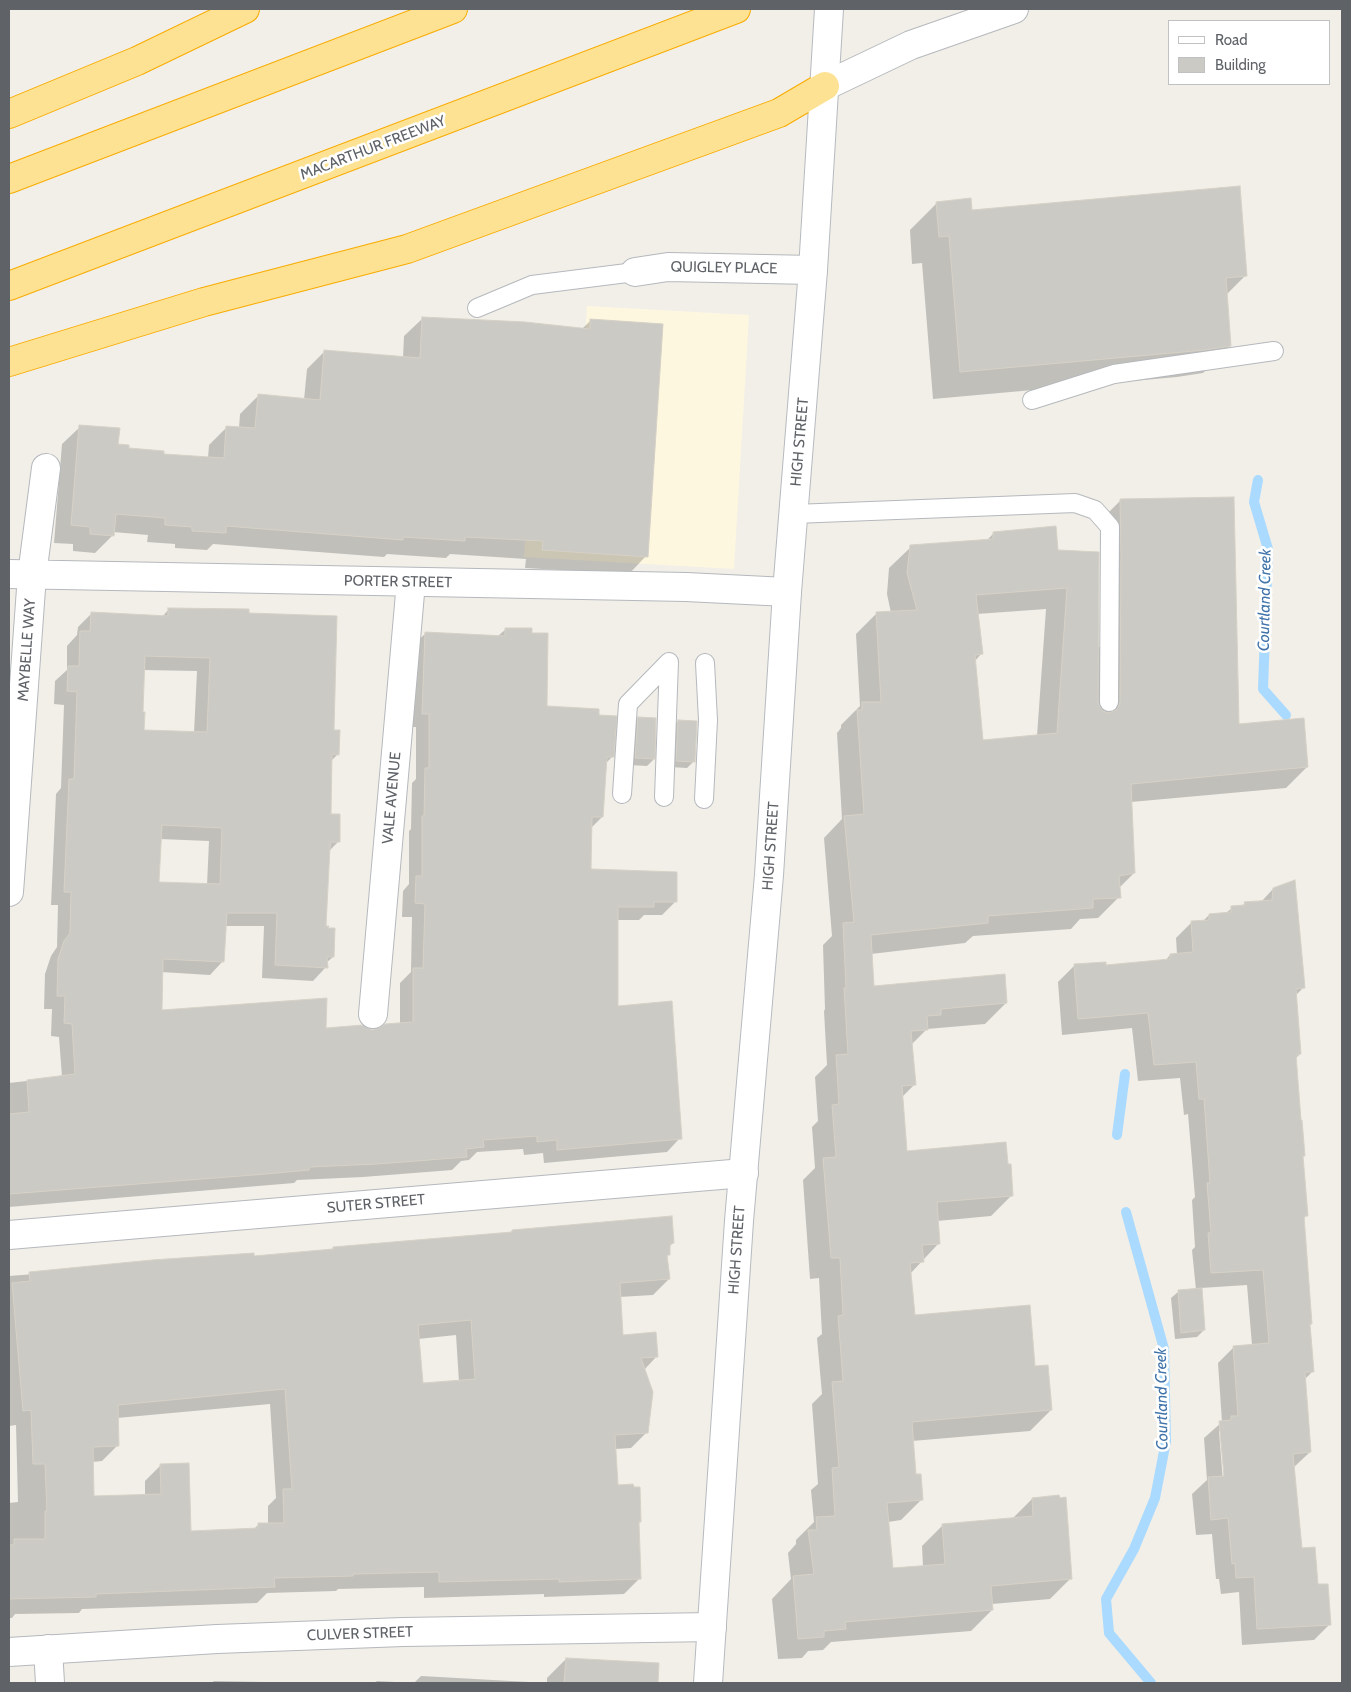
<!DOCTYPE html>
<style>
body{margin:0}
#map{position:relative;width:1351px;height:1692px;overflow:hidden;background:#f1efe8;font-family:Cabin,sans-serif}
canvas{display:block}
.frame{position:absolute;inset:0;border:10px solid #5f6368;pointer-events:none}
.legend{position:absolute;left:1168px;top:20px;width:162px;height:65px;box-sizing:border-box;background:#fff;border:1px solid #bfc1c3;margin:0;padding:6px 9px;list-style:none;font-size:15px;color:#5f6368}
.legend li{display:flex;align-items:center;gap:10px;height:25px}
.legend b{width:25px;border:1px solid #bfc1c3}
</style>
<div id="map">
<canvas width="1351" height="1692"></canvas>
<div class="frame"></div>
<ul class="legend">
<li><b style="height:6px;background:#fff"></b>Road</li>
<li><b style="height:14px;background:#cccac5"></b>Building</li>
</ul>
</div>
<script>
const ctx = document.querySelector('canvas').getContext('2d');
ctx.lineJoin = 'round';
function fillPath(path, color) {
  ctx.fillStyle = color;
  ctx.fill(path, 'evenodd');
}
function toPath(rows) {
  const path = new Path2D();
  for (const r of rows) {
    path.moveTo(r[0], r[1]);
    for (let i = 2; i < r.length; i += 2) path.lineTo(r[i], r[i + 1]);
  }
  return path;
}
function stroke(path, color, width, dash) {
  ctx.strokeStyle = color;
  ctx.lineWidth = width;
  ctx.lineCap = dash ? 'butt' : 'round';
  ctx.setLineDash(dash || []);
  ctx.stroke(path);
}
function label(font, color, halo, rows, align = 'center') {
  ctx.font = font + ' Cabin,sans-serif';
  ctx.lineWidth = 5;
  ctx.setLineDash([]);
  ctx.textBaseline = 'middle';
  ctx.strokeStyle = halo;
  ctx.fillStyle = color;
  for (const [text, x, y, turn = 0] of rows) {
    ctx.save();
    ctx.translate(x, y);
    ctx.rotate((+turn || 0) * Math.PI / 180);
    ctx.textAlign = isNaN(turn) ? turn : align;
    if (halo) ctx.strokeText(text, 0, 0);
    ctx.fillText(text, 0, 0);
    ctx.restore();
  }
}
const commercial = toPath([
 [587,306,749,315,734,569,524,557,531,437,579,439]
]);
const shadow = toPath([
 [937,203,1246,275,1226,295,1230,346,1203,373,1177,377,933,399,922,263,912,264,910,230],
 [422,319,582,329,591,320,646,556,629,574,525,568,526,559,450,554,446,558,387,554,384,557,213,544,207,550,175,548,175,544,147,542,148,535,113,532,113,535,95,553,73,551,73,544,54,543,62,444,80,427,127,449,163,455,208,458,209,445,227,427,239,428,240,414,258,396,304,400,307,369,324,352,403,358,404,336],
 [1121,500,1237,725,1307,767,1286,788,1131,802,1134,873,1119,888,1119,897,1098,918,1080,919,1071,929,973,936,965,943,871,954,873,987,1006,1003,985,1024,927,1029,911,1045,914,1085,901,1098,906,1152,1012,1195,991,1216,937,1221,939,1243,910,1274,914,1316,1034,1367,1051,1410,1030,1431,912,1441,915,1476,922,1499,901,1520,888,1522,891,1569,923,1567,922,1546,943,1525,1012,1519,1032,1499,1071,1578,1050,1599,992,1604,992,1610,971,1631,831,1642,823,1650,808,1651,802,1658,778,1659,772,1599,791,1579,788,1553,796,1544,796,1540,814,1522,811,1490,818,1484,812,1404,822,1394,817,1338,822,1334,819,1278,810,1279,803,1180,815,1168,812,1127,818,1121,815,1077,827,1065,824,1011,825,1009,823,945,832,936,824,838,842,819,837,733,841,728,841,725,860,706,856,634,877,613,891,613,887,594,889,568,911,547,986,541,994,533,1057,551,1100,554,1100,521],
 [1100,554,1100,647,1097,647,1098,555],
 [1046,609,1037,736,982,742,975,661,981,654,977,614],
 [169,609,247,614,333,731,338,754,331,761,329,815,338,842,328,852,324,927,333,957,326,963,326,967,313,981,262,978,264,926,225,926,223,961,210,975,161,972,161,1012,325,1029,372,1031,400,1024,400,983,411,972,412,917,402,917,403,891,409,884,409,831,411,829,412,783,416,779,416,727,409,727,412,646,426,633,498,636,506,629,546,707,598,716,613,756,605,764,602,817,591,828,590,871,675,902,662,915,644,915,639,920,617,920,617,1007,680,1138,667,1152,544,1163,543,1153,524,1155,523,1149,477,1152,469,1160,461,1161,452,1170,363,1177,297,1180,294,1183,9,1207,9,1083,62,1077,59,1037,51,1036,52,1009,44,1009,45,974,51,956,57,947,58,905,51,905,56,794,61,788,64,705,54,704,55,681,67,670,67,646,77,635,78,627,91,614,162,617],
 [143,670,197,671,194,733,143,731,142,713],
 [160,839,209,841,207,885,158,884],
 [638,718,654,759,647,766,629,765,631,725],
 [678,721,694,761,687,768,670,767,671,728],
 [1273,889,1303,988,1296,995,1300,1054,1295,1059,1304,1156,1302,1157,1307,1215,1303,1219,1311,1323,1309,1326,1313,1371,1305,1379,1310,1452,1293,1468,1300,1549,1317,1586,1330,1624,1314,1640,1242,1645,1239,1592,1221,1594,1219,1579,1216,1579,1212,1534,1196,1535,1192,1494,1207,1480,1204,1438,1222,1422,1218,1363,1234,1347,1252,1345,1247,1285,1201,1288,1204,1330,1197,1337,1175,1339,1171,1298,1178,1292,1196,1290,1192,1250,1195,1247,1192,1200,1195,1197,1188,1114,1184,1115,1180,1078,1138,1081,1132,1028,1062,1035,1058,982,1074,966,1105,966,1165,961,1170,955,1177,954,1176,938,1192,922,1202,922,1209,915,1226,913,1232,908,1241,907,1245,903,1261,902],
 [1219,1431,1221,1431,1225,1482,1223,1482],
 [512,1231,673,1243,669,1247,669,1254,666,1257,669,1279,653,1295,619,1297,621,1336,657,1356,644,1370,647,1432,631,1448,615,1449,616,1486,640,1522,638,1523,640,1578,624,1594,544,1597,544,1594,424,1598,424,1587,338,1589,336,1591,267,1593,257,1603,82,1609,79,1613,15,1614,12,1618,9,1618,9,1503,18,1502,16,1425,9,1426,9,1276,253,1257,510,1233],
 [456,1335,459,1382,422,1384,418,1339],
 [270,1404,276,1498,268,1506,268,1524,259,1524,254,1529,189,1532,161,1465,145,1481,145,1496,93,1497,92,1462,102,1461,118,1445,117,1418],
 [566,1659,647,1663,645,1683,374,1683,377,1681,414,1683,421,1676,547,1683,547,1678],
 [214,1681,264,1682,294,1683,211,1683]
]);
const stream = toPath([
 [1258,480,1254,502,1268,549,1263,689,1286,715],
 [1117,1135,1125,1074],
 [1126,1212,1164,1349,1166,1441,1155,1498,1134,1549,1106,1599,1109,1633,1151,1683]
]);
const building = toPath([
 [1240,186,1247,276,1226,278,1231,346,1205,350,960,372,949,236,939,237,936,202,971,198,972,210,1240,186],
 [422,317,525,322,590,329,590,319,663,324,648,557,542,550,543,541,465,537,465,541,403,537,403,540,226,526,226,533,192,531,192,527,165,525,165,518,116,514,114,536,90,534,90,527,71,525,79,425,120,428,118,444,129,445,129,448,164,451,164,454,224,458,226,426,255,428,258,394,320,400,324,350,420,358,422,317],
 [1234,497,1239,724,1304,718,1308,767,1131,784,1135,873,1119,876,1121,898,1093,899,1093,908,988,916,988,923,871,935,874,986,1005,974,1007,1003,941,1009,941,1015,927,1016,928,1030,911,1031,916,1085,902,1086,907,1151,1006,1142,1008,1164,1011,1164,1013,1196,937,1202,940,1244,922,1245,924,1262,910,1263,915,1315,1030,1305,1035,1366,1048,1365,1052,1410,912,1422,916,1474,921,1474,923,1500,887,1503,893,1568,945,1564,942,1524,1033,1516,1032,1498,1059,1495,1060,1498,1066,1497,1072,1579,991,1586,993,1610,845,1622,846,1629,824,1631,824,1637,798,1639,793,1576,814,1574,808,1530,817,1530,816,1517,835,1516,832,1468,839,1467,832,1382,843,1381,838,1316,843,1315,840,1258,831,1258,823,1158,836,1157,832,1105,839,1104,836,1055,848,1054,844,988,846,988,843,923,854,922,844,816,864,814,857,710,862,710,862,702,881,702,876,612,917,610,907,573,910,545,993,539,993,532,1056,526,1058,550,1099,552,1098,702,1100,707,1103,711,1108,713,1114,711,1118,708,1120,702,1121,554,1120,499,1234,497],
 [1067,588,1057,733,983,740,975,655,983,654,976,595,1067,588],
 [168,608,249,609,249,613,337,616,334,730,340,730,339,755,332,754,331,814,340,814,340,842,331,842,330,847,326,926,329,926,328,928,335,928,334,957,327,957,328,968,275,965,277,913,227,913,224,962,163,959,162,1010,327,998,326,1028,363,1025,372,1030,379,1028,385,1024,413,1022,413,968,423,968,425,904,415,903,416,876,422,876,422,816,424,816,425,768,429,768,429,714,422,714,425,632,505,636,505,628,532,628,532,633,548,633,547,706,599,709,599,715,617,716,614,757,607,757,603,817,592,817,591,869,677,872,677,902,654,902,654,907,618,907,618,1006,672,1001,682,1139,557,1150,557,1140,537,1142,537,1136,483,1140,484,1147,466,1149,467,1157,377,1164,309,1167,309,1170,266,1174,9,1194,9,1114,29,1112,27,1080,75,1074,72,1024,64,1023,65,996,57,996,58,959,64,941,70,933,71,892,64,892,69,779,74,779,77,692,67,691,68,666,79,666,80,631,90,631,91,612,168,616,168,608],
 [145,656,210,658,207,732,144,730,145,712,143,712,145,656],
 [162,825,222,828,220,884,159,882,162,825],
 [638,717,656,718,655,759,635,758,638,717],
 [678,720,697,721,695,762,676,761,678,720],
 [1295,880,1305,988,1296,989,1301,1054,1296,1055,1301,1120,1302,1120,1305,1156,1303,1156,1308,1216,1304,1216,1312,1324,1310,1324,1314,1372,1305,1372,1311,1452,1293,1454,1302,1548,1315,1547,1318,1584,1328,1584,1331,1625,1257,1629,1254,1577,1236,1578,1235,1563,1232,1564,1228,1518,1211,1520,1208,1477,1224,1476,1219,1421,1231,1420,1231,1416,1238,1416,1233,1346,1269,1343,1263,1270,1211,1273,1208,1233,1211,1233,1207,1183,1210,1183,1204,1099,1199,1099,1196,1062,1154,1065,1148,1013,1078,1019,1074,964,1106,962,1106,965,1170,959,1170,954,1193,952,1191,921,1209,920,1209,914,1231,912,1231,906,1245,905,1244,902,1272,900,1273,888,1295,880],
 [672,1216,674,1243,670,1244,670,1255,667,1255,670,1279,620,1283,623,1335,656,1332,658,1357,641,1358,653,1392,648,1433,615,1435,618,1485,633,1484,634,1487,640,1487,641,1522,639,1522,641,1579,559,1582,559,1579,439,1582,439,1572,353,1574,353,1576,274,1578,275,1587,96,1594,96,1597,9,1599,9,1545,14,1545,14,1539,45,1539,45,1511,47,1511,45,1464,33,1464,31,1410,23,1411,12,1283,30,1281,29,1272,152,1260,254,1253,254,1256,333,1249,333,1247,512,1232,512,1230,672,1216],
 [471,1320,475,1379,423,1383,418,1325,471,1320],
 [285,1389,292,1489,283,1489,284,1523,258,1523,258,1528,191,1531,189,1463,160,1464,161,1494,94,1496,93,1447,119,1446,118,1405,285,1389],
 [1202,1288,1205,1330,1181,1333,1178,1290,1202,1288],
 [566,1658,659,1663,658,1683,564,1683,566,1658]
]);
const lane = toPath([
 [477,308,532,285,635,272],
 [1032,400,1114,374,1274,351],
 [794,514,1075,503,1095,510,1110,527,1109,702],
 [622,794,628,704,669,662],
 [664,797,669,662],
 [704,799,708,720,705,663]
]);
const street = toPath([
 [825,86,911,45,1014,9],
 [635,272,668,267,813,270],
 [9,574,686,587,787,592],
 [9,892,32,575,46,468],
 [373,1014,411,582],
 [9,1235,744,1173],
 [48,1649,50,1683],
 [9,1652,217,1639,403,1632,712,1627]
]);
const secondary = toPath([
 [708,1683,739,1221,769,875,787,592,813,270,829,9]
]);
const highway = toPath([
 [9,114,137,61,245,9],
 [9,179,453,9],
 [9,286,736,9],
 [9,362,204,302,407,249,779,113,825,86]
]);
const streetNames = [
 ["MACARTHUR FREEWAY",373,148,-21],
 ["QUIGLEY PLACE",724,268,1],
 ["HIGH STREET",800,442,-85],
 ["PORTER STREET",398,582,1],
 ["MAYBELLE WAY",27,650,-86],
 ["VALE AVENUE",392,798,-85],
 ["HIGH STREET",771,846,-86],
 ["SUTER STREET",376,1204,-5],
 ["HIGH STREET",737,1250,-86],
 ["CULVER STREET",360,1634,-2]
];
const waterNames = [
 ["Courtland Creek",1265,600,-89],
 ["Courtland Creek",1162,1399,-91]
];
fillPath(commercial, '#fef7e0');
fillPath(shadow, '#0003');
stroke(stream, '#aadaff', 10);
fillPath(building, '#cccac5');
stroke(building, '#d6d1c6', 1);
stroke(lane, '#b5b8bc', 20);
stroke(street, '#b5b8bc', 30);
stroke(secondary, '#b6babf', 30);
stroke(highway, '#f9ab00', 30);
stroke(lane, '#fff', 18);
stroke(street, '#fff', 28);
stroke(secondary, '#fff', 28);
stroke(highway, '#fde293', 28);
label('15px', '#5f6368', '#fff', streetNames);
label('italic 16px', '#4174aa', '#fff', waterNames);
</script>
